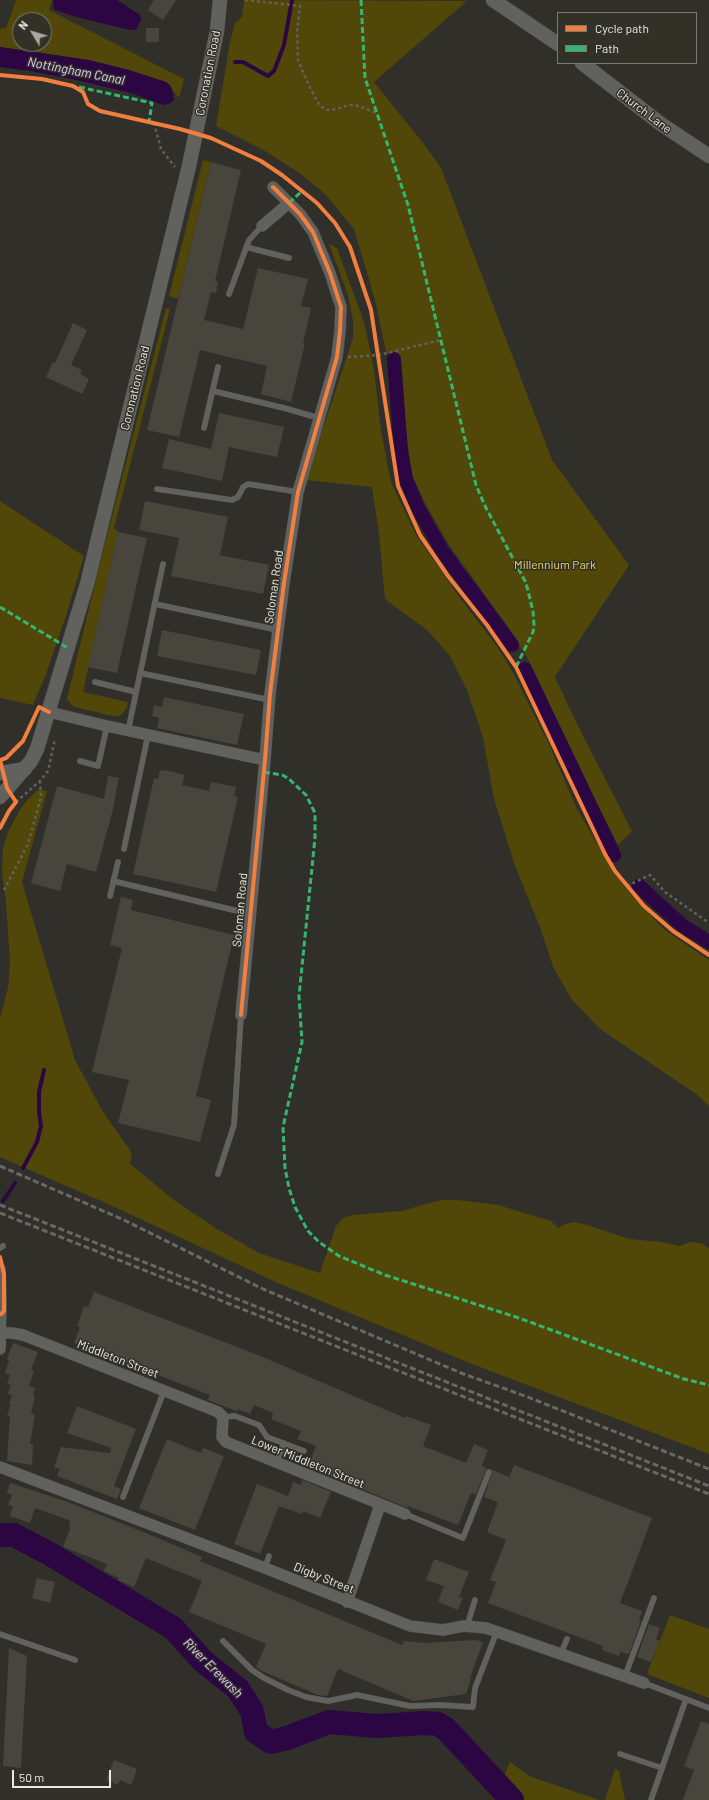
<!DOCTYPE html>
<style>
body{margin:0}
#map{position:relative;width:709px;height:1800px;overflow:hidden;background:#302f2a;font-family:Barlow,sans-serif}
canvas{display:block}
.legend{position:absolute;left:557px;top:12px;width:140px;height:52px;box-sizing:border-box;background:#323128;border:1px solid #7c7b73;margin:0;padding:5px 7px;list-style:none;font-size:12px;color:#eae9e3}
.legend li{display:flex;align-items:center;gap:8px;height:20px}
.legend b{width:20px;border:1px solid #7c7b73}
.north{position:absolute;left:12px;top:12px;width:40px;height:40px;box-sizing:border-box;background:#323128;border:1px solid #7c7b73;border-radius:50%;rotate:308deg;font-size:11px;font-weight:700;line-height:16px;text-align:center;color:#eae9e3}
.north::after{content:'';display:block;margin:auto;width:14px;height:18px;background:#a9a8a2;clip-path:polygon(50% 0,100% 100%,50% 72%,0 100%)}
.scale{position:absolute;left:12px;top:1770px;width:99px;height:18px;box-sizing:border-box;border:2px solid #eae9e3;border-top:0;padding-left:5px;font-size:12px;line-height:14px;white-space:nowrap;color:#eae9e3;-webkit-text-stroke:3px #323128;paint-order:stroke}
</style>
<div id="map">
<canvas width="709" height="1800"></canvas>
<ul class="legend">
<li><b style="height:5px;background:#f27e40"></b>Cycle path</li>
<li><b style="height:5px;background:#33b770"></b>Path</li>
</ul>
<div class="north">N</div>
<div class="scale">50 m</div>
</div>
<script>
const ctx = document.querySelector('canvas').getContext('2d');
ctx.lineJoin = 'round';
function fillPath(path, color) {
  ctx.fillStyle = color;
  ctx.fill(path, 'evenodd');
}
function toPath(rows) {
  const path = new Path2D();
  for (const r of rows) {
    path.moveTo(r[0], r[1]);
    for (let i = 2; i < r.length; i += 2) path.lineTo(r[i], r[i + 1]);
  }
  return path;
}
function stroke(path, color, width, dash) {
  ctx.strokeStyle = color;
  ctx.lineWidth = width;
  ctx.lineCap = dash ? 'butt' : 'round';
  ctx.setLineDash(dash || []);
  ctx.stroke(path);
}
function label(font, color, halo, rows, align = 'center') {
  ctx.font = font + ' Barlow,sans-serif';
  ctx.lineWidth = 3;
  ctx.setLineDash([]);
  ctx.textBaseline = 'middle';
  ctx.strokeStyle = halo;
  ctx.fillStyle = color;
  for (const [text, x, y, turn = 0] of rows) {
    ctx.save();
    ctx.translate(x, y);
    ctx.rotate((+turn || 0) * Math.PI / 180);
    ctx.textAlign = isNaN(turn) ? turn : align;
    if (halo) ctx.strokeText(text, 0, 0);
    ctx.fillText(text, 0, 0);
    ctx.restore();
  }
}
const green = toPath([
 [16,0,52,0,49,10,184,79,179,98,166,82,129,70,89,60,0,47,0,29,6,28],
 [20,20,44,20,44,44,20,44],
 [244,0,467,1,374,82,424,144,441,168,552,460,629,565,555,677,577,724,632,831,618,845,565,741,528,659,506,624,449,545,424,501,411,473,399,364,386,352,375,300,354,229,325,194,298,172,265,151,216,126,230,42,235,23,242,17],
 [203,160,211,162,178,299,169,296],
 [329,244,337,248,364,322,374,369,381,431,391,482,416,535,463,602,496,645,512,671,548,742,576,807,614,873,633,897,665,930,709,960,709,1106,696,1094,600,1029,572,1000,554,969,540,927,515,866,494,799,483,737,467,690,450,656,428,631,385,599,379,534,372,487,306,480,353,338,353,321,348,295],
 [166,308,170,309,114,528,118,532,83,692,128,702,127,708,122,714,118,716,113,716,75,707,71,704,67,699,101,559],
 [0,501,84,556,66,616,46,674,33,705,0,698],
 [39,789,47,791,22,882,75,1060,103,1112,130,1150,132,1158,129,1163,174,1200,217,1229,259,1253,320,1273,336,1226,343,1218,353,1215,402,1211,429,1203,443,1200,458,1200,498,1205,551,1221,558,1228,565,1224,574,1222,587,1225,630,1239,661,1242,680,1246,690,1242,701,1243,709,1248,709,1454,472,1364,278,1283,108,1204,0,1157,0,1018,8,988,10,964,6,900,2,874,3,849,8,832,20,810,27,800],
 [670,1615,709,1629,709,1698,647,1674],
 [510,1762,529,1776,599,1800,523,1800,503,1779],
 [615,1769,619,1771,625,1800,605,1800]
]);
const water = toPath([
 [53,0,117,0,140,15,141,20,136,30,130,30,73,16,55,10,53,6],
 [0,47,89,60,129,70,166,82,170,85,173,92,174,100,171,103,163,105,131,93,72,79,31,71,0,67]
]);
const stream = toPath([
 [235,62,243,62,268,76,274,71,284,45,292,0],
 [23,1168,37,1142,41,1126,39,1112,39,1092,44,1070],
 [3,1201,15,1183]
]);
const canal = toPath([
 [394,359,401,452,406,479,418,508,443,552,512,645],
 [525,669,614,855],
 [639,886,683,926,709,942]
]);
const river = toPath([
 [0,1535,14,1535,50,1554,173,1628,203,1661,238,1689,252,1711,256,1732,271,1742,287,1738,329,1722,377,1726,424,1723,438,1724,446,1729,512,1800]
]);
const building = toPath([
 [154,0,176,0,163,20,148,10],
 [146,28,159,28,159,42,146,42],
 [211,162,241,170,215,281,218,282,216,293,211,292,204,320,243,329,258,268,308,279,301,306,311,308,303,343,305,343,291,402,261,394,267,366,200,350,179,437,147,430],
 [73,323,87,330,71,365,82,370,80,374,89,379,82,394,46,377,53,362,55,363],
 [219,413,284,427,277,457,229,447,222,481,162,468,169,439,211,449],
 [145,501,228,517,220,555,269,565,263,594,171,576,179,538,139,530],
 [118,532,147,538,117,673,88,667],
 [162,630,261,650,256,675,157,656],
 [164,697,244,714,237,745,157,728,159,718,152,716,154,705,162,707],
 [160,770,170,771,185,775,182,785,209,791,211,782,236,787,234,796,238,797,216,892,133,874,154,778,158,779],
 [108,776,119,778,114,802,115,802,96,872,67,864,60,891,31,883,57,786,104,799],
 [121,897,133,900,131,910,234,935,196,1096,211,1100,200,1142,118,1123,129,1080,92,1072,122,948,110,945],
 [94,1292,258,1355,405,1418,406,1416,431,1425,423,1446,466,1463,474,1444,488,1450,482,1466,487,1468,476,1494,471,1493,458,1525,408,1506,408,1508,308,1467,316,1446,297,1439,301,1431,271,1419,273,1413,254,1405,250,1414,237,1409,236,1411,208,1400,210,1395,74,1343,80,1327,77,1326,84,1306,88,1308],
 [13,1343,38,1352,31,1370,34,1371,29,1386,35,1388,33,1396,35,1397,31,1413,35,1415,30,1444,33,1444,32,1465,7,1461,10,1416,7,1416,11,1404,9,1404,12,1395,8,1394,11,1385,7,1384,10,1375,5,1373,9,1360,7,1359],
 [77,1406,136,1429,114,1486,121,1489,117,1499,57,1476,60,1469,54,1467,61,1447,110,1453,111,1448,67,1433],
 [167,1439,201,1453,203,1448,224,1456,195,1530,139,1508],
 [514,1465,652,1518,620,1603,642,1611,639,1620,641,1621,629,1654,620,1652,619,1656,602,1650,603,1646,488,1603,496,1582,490,1580,506,1540,487,1532,498,1502,484,1497,493,1470,509,1477],
 [303,1480,331,1492,320,1518,303,1511,302,1514,279,1506,260,1554,234,1544,257,1484,288,1496,293,1482,301,1485],
 [10,1483,68,1502,158,1538,202,1557,200,1561,402,1645,404,1641,425,1643,476,1640,483,1642,470,1678,471,1679,466,1694,413,1701,338,1669,327,1696,318,1695,262,1671,256,1667,266,1644,189,1612,202,1581,146,1558,134,1587,118,1580,119,1578,104,1571,107,1564,63,1547,70,1529,69,1520,35,1508,30,1523,10,1516,13,1506,8,1505,12,1495,7,1493],
 [434,1559,469,1572,459,1597,463,1598,458,1610,438,1602,444,1586,426,1580],
 [37,1578,55,1582,50,1603,32,1598],
 [649,1624,660,1628,656,1639,660,1641,651,1662,637,1657],
 [9,1648,27,1656,21,1768,3,1766],
 [701,1721,709,1724,709,1800,683,1800,694,1770,684,1766],
 [114,1760,137,1769,131,1785,120,1780,118,1785,106,1780]
]);
const path = toPath([
 [245,0,300,6,297,32,298,60,309,86,320,106,327,110,337,109,349,105,359,106,376,113],
 [0,75,42,79,73,86,83,92,88,104,100,111,180,129],
 [154,123,161,149,175,167],
 [211,138,261,161,302,191],
 [348,357,379,355,441,340],
 [16,802,40,781,48,771,55,739],
 [627,886,650,875,665,892,709,923],
 [4,890,28,844,41,797,40,781]
]);
const service = toPath([
 [246,247,289,258],
 [229,294,249,240,262,226],
 [213,391,284,408,319,418],
 [204,428,218,367],
 [157,489,232,500,238,497,243,487,248,484,298,492],
 [155,604,278,630],
 [140,673,270,700],
 [95,682,136,692],
 [128,731,163,564],
 [80,761,98,766,107,726],
 [124,849,148,735],
 [113,881,250,914],
 [110,896,118,862],
 [218,1174,234,1125,241,1015],
 [0,1248,3,1246],
 [223,1417,235,1416,259,1425,267,1437,304,1451],
 [276,1463,284,1443],
 [123,1497,164,1391],
 [405,1514,463,1538,489,1472],
 [265,1568,269,1556],
 [467,1626,475,1600],
 [0,1634,75,1660],
 [223,1641,252,1670,264,1678,288,1690,306,1697,328,1701,357,1695,410,1706,440,1705,473,1707,475,1688,497,1631],
 [561,1653,567,1639],
 [625,1676,654,1598],
 [644,1683,709,1708],
 [620,1754,662,1768],
 [651,1800,686,1699]
]);
const minor = toPath([
 [262,226,289,203],
 [49,712,107,726,265,760],
 [241,1015,265,760,270,694,284,583,298,492,337,357,340,331,341,307,330,273,313,232,300,214,273,187],
 [0,1269,1,1300,0,1349],
 [1,1333,12,1333,23,1335,218,1412,223,1417,222,1437,226,1442,405,1514],
 [0,1467,265,1568,410,1626,443,1630,464,1626,486,1628,644,1683],
 [347,1602,380,1505]
]);
const tertiary = toPath([
 [493,0,558,44],
 [582,63,661,124,709,156],
 [0,773,25,769],
 [0,797,31,761,37,749,87,584,189,166,217,31,220,0]
]);
const rail = toPath([
 [0,1166,124,1220,263,1289,461,1373,525,1396,709,1469],
 [0,1205,709,1486],
 [0,1213,709,1494]
]);
const pathBridge = toPath([
 [180,129,211,138]
]);
const quiet = toPath([
 [361,0,365,78,408,205,476,485,485,506,526,583,533,611,534,625,533,632,516,667],
 [79,87,152,103,149,122],
 [289,203,302,191,304,193],
 [0,607,68,648],
 [264,772,282,775,288,778,306,795,315,813,315,838,299,996,302,1042,283,1127,285,1168,289,1188,295,1207,308,1231,319,1242,339,1256,385,1275,519,1318,684,1379,709,1385]
]);
const cycleway = toPath([
 [0,75,42,79,73,86,83,92,88,104,100,111,180,129,211,138,261,161,282,175,317,203,335,223,350,247,371,310,398,486,420,535,448,576,487,625,516,667,605,854,615,871,644,906,673,931,709,955],
 [0,760,6,758,23,741,39,707,49,712],
 [0,828,9,811,16,802,7,788,0,760],
 [241,1015,265,760,270,694,284,583,298,492,337,357,340,331,341,307,330,273,313,232,300,214,273,187],
 [0,1257,4,1274,4,1311,1,1314]
]);
const streetNames = [
 ["Coronation Road",208,73,-79],
 ["Church Lane",644,111,37],
 ["Coronation Road",135,388,-76],
 ["Soloman Road",274,587,-82],
 ["Soloman Road",240,910,-85],
 ["Middleton Street",118,1359,21],
 ["Lower Middleton Street",308,1462,22],
 ["Digby Street",324,1578,22]
];
const parkNames = [
 ["Millennium Park",555,565]
];
const waterNames = [
 ["Nottingham Canal",76,71,11],
 ["River Erewash",213,1668,45]
];
fillPath(green, '#514708');
fillPath(water, '#2b0643');
stroke(stream, '#2b0643', 4);
stroke(canal, '#2b0643', 14);
stroke(river, '#2b0643', 24);
fillPath(building, '#48463c');
stroke(service, '#4e4d49', 6);
stroke(minor, '#4e4d49', 12);
stroke(tertiary, '#4e4d49', 15);
stroke(path, '#61615e', 2.5, [3, 3]);
stroke(service, '#61615d', 5.5);
stroke(minor, '#61615d', 11);
stroke(tertiary, '#61615d', 14);
stroke(rail, '#696865', 3, [6, 3]);
stroke(pathBridge, '#61615e', 2.5, [3, 3]);
stroke(quiet, '#33b770', 3, [6, 3]);
stroke(cycleway, '#f27e40', 4);
label('12px', '#eae9e3', '#323128', streetNames);
label('12px', '#eed95e', '#323128', parkNames);
label('italic 13px', '#e2c4ff', '#323128', waterNames);
</script>
